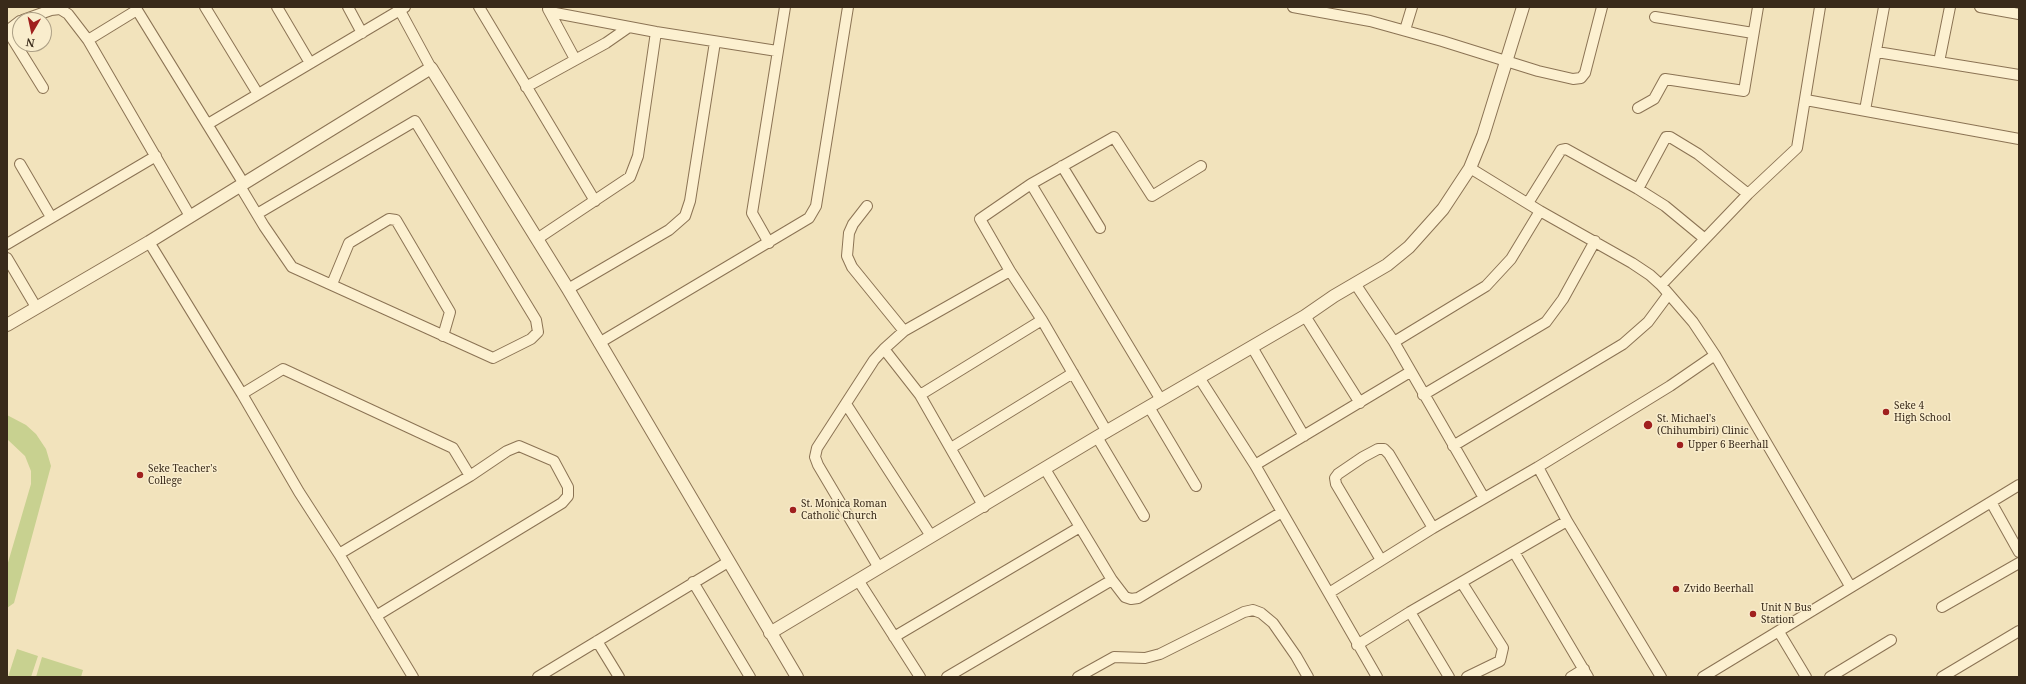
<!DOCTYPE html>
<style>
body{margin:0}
#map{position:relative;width:2026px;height:684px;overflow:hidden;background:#f2e3bc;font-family:"Noto Serif",serif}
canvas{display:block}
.frame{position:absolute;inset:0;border:8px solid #392a1a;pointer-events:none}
.north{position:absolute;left:12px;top:12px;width:40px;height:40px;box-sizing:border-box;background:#f9edcd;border:1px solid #ac9f85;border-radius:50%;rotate:189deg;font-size:11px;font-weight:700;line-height:16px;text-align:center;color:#392a1a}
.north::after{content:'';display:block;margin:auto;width:14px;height:18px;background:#a0201e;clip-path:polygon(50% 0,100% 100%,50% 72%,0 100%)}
</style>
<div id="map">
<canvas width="2026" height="684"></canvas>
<div class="frame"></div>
<div class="north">N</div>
</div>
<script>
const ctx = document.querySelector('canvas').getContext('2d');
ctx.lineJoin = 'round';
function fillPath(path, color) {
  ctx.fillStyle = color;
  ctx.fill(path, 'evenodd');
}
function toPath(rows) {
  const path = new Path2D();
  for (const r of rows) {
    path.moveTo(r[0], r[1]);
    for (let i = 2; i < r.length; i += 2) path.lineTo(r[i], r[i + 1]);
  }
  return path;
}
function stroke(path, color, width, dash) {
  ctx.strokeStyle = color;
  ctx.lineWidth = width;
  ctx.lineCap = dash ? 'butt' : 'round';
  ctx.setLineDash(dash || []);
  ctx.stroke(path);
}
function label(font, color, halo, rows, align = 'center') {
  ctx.font = font + ' "Noto Serif",serif';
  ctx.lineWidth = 3;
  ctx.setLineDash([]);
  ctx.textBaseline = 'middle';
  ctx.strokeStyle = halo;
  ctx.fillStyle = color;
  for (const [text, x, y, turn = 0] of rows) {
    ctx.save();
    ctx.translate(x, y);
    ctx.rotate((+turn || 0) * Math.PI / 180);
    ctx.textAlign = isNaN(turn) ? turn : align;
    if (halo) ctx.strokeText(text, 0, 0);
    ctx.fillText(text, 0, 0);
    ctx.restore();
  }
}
const green = toPath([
 [7,415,26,425,36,434,46,449,51,466,14,603,7,608,7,566,31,484,31,471,25,456,7,439],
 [17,649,38,656,31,677,8,677],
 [42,657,83,670,81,677,58,677,59,673,58,677,36,677]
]);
const minor = toPath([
 [205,7,258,94],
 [277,7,310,63],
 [348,7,362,33],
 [398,7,431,68],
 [479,7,595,201],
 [1293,7,1370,21,1442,41,1538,71,1573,79,1581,78,1585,73,1602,7],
 [1980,7,2019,14],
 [548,9,575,59],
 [550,12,656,32,777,51],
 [1655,17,1753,33],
 [23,20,51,10,60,9,68,14,88,40,190,216],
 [20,21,11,28,12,38,43,88],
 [1405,30,1412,7],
 [88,40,137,10,244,184],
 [1877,52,2019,75],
 [1939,62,1950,7],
 [526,87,606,43,629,27],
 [1806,100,2019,139],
 [1638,108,1654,99,1665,79,1744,91,1758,7],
 [1865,110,1884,7],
 [208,124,405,7],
 [20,164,51,217],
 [1062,166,1100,228],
 [1470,168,1540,211,1632,263,1650,275,1661,285,1693,322,1715,355,1850,586],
 [1031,184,1114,137,1152,196,1201,166],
 [240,186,264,226,292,267,493,358,531,339,538,332,536,320,415,121,257,214],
 [1638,189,1666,137,1670,137,1698,154,1748,194],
 [1528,203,1561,150,1566,149,1638,189,1665,206,1705,239],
 [867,206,853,224,849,233,847,256,852,267,904,331],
 [537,239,630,177,638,156,656,32],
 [149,242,242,394,299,492,339,554,413,677],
 [769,243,752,213,785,7],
 [7,244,156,156],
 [7,258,36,307],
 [332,284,349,243,389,219,396,220,450,312,443,336],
 [1356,285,1394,342,1484,498],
 [1661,285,1748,194,1797,148,1820,7],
 [568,289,669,230,685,216,690,201,715,42],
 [1305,316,1360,403],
 [1394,342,1486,286,1511,259,1540,211],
 [599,343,809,218,816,206,848,7],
 [1252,347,1304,436],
 [884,349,920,395,984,507],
 [1200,379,1255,465,1377,677],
 [242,394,283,369,453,448,470,476],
 [920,395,1042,320],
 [1423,395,1546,322,1563,299,1595,241],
 [846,404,931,536],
 [1149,407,1196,486],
 [1107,432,1042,320,1010,271,980,219,1031,184,1161,400],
 [1097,437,1144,516],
 [1453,446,1623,344,1648,322,1668,295],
 [951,448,1073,373],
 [1255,465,1410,372],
 [1538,467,1567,521,1661,677],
 [1045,469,1112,580,1125,597,1131,599,1138,598,1282,512],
 [1991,502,2019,552],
 [1514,552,1588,677],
 [339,554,470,476,507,451,519,446,554,461,568,487,568,496,562,503,376,616],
 [1381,560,1336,484,1335,478,1338,474,1363,457,1378,449,1384,449,1389,454,1433,528],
 [879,568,818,465,815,457,817,448,874,360,884,349,904,331,1010,271],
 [858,580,920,677],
 [693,582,750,677],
 [1462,583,1503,648,1500,661,1467,677],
 [1329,593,1433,528,1538,467,1670,386,1715,355],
 [1942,607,2019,563],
 [1410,612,1449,677],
 [1779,632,1806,677],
 [894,637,1080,527],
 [597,641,619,677],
 [1357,645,1410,612,1567,521],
 [538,677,728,562],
 [947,677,1112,580],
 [1078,677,1114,657,1145,658,1160,654,1244,612,1253,610,1261,613,1273,623,1296,656,1308,677],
 [1571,677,1584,669],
 [1703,677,2019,485],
 [1830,677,1891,640],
 [1942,677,2019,631]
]);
const tertiary = toPath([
 [7,325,149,242,431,68,568,289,797,677],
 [770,633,1097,437,1305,316,1334,296,1387,265,1409,247,1443,209,1470,168,1483,136,1523,7]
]);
const markers = [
 [1886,412,4,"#a0201e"],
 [1648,425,5,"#a0201e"],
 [1680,445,4,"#a0201e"],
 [140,475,4,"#a0201e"],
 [793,510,4,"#a0201e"],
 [1676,589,4,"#a0201e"],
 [1753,614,4,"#a0201e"]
];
const poiNames = [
 ["Seke 4",1894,406],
 ["High School",1894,418],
 ["St. Michael's",1657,419],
 ["(Chihumbiri) Clinic",1657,431],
 ["Upper 6 Beerhall",1688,445],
 ["Seke Teacher's",148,469],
 ["College",148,481],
 ["St. Monica Roman",801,504],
 ["Catholic Church",801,516],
 ["Zvido Beerhall",1684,589],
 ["Unit N Bus",1761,608],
 ["Station",1761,620]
];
fillPath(green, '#c8d190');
stroke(minor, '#8b7354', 12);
stroke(tertiary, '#8b7354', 14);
stroke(minor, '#fcf0d0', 10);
stroke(tertiary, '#fcf0d0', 12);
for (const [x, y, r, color] of markers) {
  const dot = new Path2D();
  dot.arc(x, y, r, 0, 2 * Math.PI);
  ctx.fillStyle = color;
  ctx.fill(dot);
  stroke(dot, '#f9edcd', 1.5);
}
label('10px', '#392a1a', '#f9edcd', poiNames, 'left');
</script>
